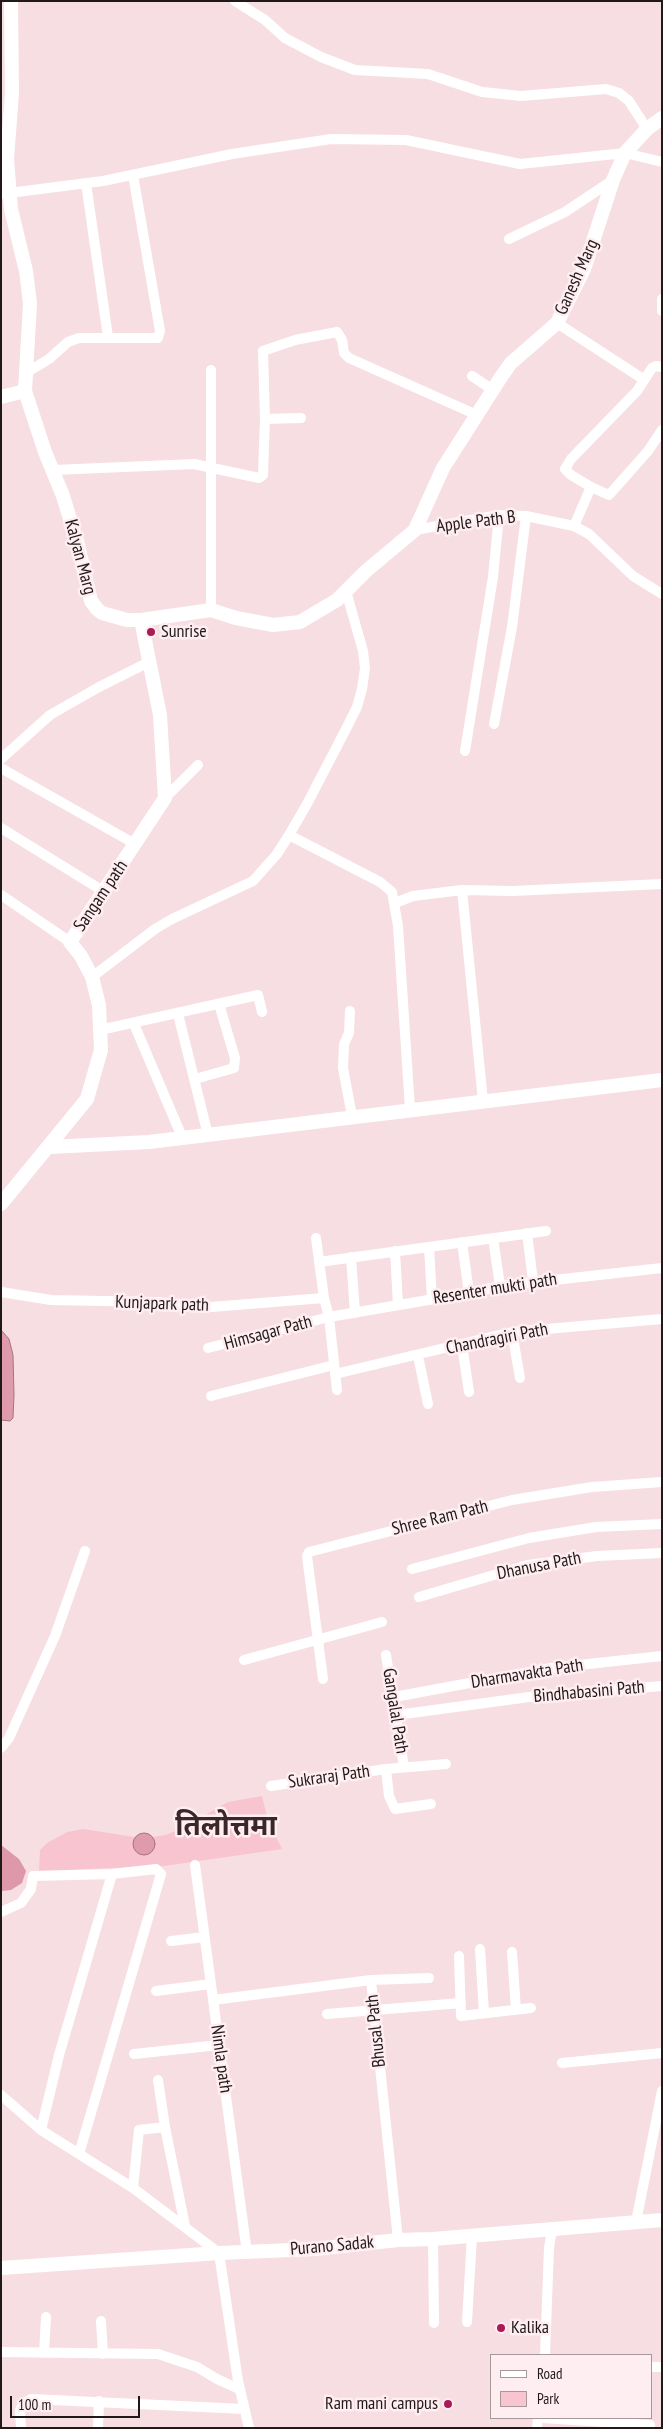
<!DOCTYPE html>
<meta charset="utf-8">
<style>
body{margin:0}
#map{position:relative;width:663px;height:2429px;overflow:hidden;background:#f7dee3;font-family:"PT Sans Narrow",sans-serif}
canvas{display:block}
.frame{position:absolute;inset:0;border:2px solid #21181a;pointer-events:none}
.legend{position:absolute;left:490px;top:2354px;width:162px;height:65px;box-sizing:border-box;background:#feeef1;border:1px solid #a6989b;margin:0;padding:6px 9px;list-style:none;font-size:15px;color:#21181a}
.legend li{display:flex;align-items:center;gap:10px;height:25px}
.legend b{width:25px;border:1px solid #a6989b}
.scale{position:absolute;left:10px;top:2396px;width:130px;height:22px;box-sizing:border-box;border:2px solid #21181a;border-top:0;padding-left:6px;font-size:15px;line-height:18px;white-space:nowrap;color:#21181a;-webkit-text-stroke:4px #feeef1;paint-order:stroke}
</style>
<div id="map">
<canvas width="663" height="2429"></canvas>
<div class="frame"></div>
<ul class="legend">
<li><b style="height:6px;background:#fff"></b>Road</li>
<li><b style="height:14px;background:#f7c4d0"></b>Park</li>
</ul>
<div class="scale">100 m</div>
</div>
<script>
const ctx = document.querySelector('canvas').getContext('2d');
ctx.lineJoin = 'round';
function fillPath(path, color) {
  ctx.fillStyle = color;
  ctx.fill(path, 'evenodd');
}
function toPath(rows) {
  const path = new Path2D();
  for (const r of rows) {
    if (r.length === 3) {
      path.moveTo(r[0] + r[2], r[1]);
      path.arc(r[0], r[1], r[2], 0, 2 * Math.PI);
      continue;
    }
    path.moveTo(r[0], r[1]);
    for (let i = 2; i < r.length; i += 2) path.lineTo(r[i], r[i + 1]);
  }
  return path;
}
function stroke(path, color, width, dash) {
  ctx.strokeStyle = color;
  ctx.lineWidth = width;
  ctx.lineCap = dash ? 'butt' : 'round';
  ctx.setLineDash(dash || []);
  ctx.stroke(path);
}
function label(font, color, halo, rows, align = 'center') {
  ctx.font = font + ' "PT Sans Narrow","Noto Sans Devanagari",sans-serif';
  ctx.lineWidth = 5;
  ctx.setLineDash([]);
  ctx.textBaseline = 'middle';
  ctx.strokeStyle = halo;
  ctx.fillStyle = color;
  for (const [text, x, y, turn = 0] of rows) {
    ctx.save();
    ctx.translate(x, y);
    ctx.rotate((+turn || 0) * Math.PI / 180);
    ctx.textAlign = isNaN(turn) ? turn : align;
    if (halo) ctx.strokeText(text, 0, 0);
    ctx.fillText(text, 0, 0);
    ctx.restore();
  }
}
const green = toPath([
 [262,1796,268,1821,282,1849,164,1866,39,1871,40,1850,47,1843,67,1832,83,1829,154,1840,152,1837,166,1835,184,1827,228,1802]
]);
const forest = toPath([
 [1,1845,19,1859,26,1871,22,1883,11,1890,1,1891]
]);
const water = toPath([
 [1,1330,9,1339,13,1355,14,1395,13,1418,10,1421,1,1420,1,1330],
 [144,1844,11]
]);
const street = toPath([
 [235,1,265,20,285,38,321,57,355,70,428,74,482,92,521,96,606,89,619,93,629,101,647,129],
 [86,183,108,337],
 [1,194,103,181,232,154,331,139,406,140,520,164,625,153,662,162],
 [509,239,565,212,613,180],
 [662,299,662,311],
 [557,323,643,379],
 [662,367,656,366,652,368,637,391,571,459,565,469,571,475,591,487,609,495,648,451,662,430],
 [26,373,49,359,68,342,79,338,158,338,160,331,133,175],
 [472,376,493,390],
 [265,419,263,351,295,340,337,332,342,340,344,353,349,358,477,415],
 [54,470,194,464,259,478,263,475,265,419,301,418],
 [574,526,591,487],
 [415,530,499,515,526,516,574,526,589,534,633,576,662,594],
 [211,610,211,370],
 [494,724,512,627,526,516],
 [465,751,493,577,499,515],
 [1,759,50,715,99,687,149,662],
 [1,768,135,844],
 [165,798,198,765],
 [1,828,103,891],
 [289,835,307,804,347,727,357,707,362,689,365,668,363,651,346,591],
 [462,890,483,1101],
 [1,895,70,942],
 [395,903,413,896,462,890,513,891,662,884],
 [92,977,155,929,172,919,253,881,277,854,289,835,380,882,392,892,398,926,410,1109],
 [350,1011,349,1033,344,1044,343,1068,352,1116],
 [178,1014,208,1135],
 [134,1024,182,1137],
 [100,1030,258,995,262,1012],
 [195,1079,234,1068,235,1058,219,1004],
 [527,1233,533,1281],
 [316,1238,324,1298,329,1317,337,1390],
 [493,1238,500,1286],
 [462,1242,469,1293],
 [429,1247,432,1299],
 [395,1251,398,1305],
 [351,1257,355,1313],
 [319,1262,546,1231],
 [1,1292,51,1300,157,1302,211,1307,324,1298],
 [512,1332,520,1378],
 [462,1345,469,1392],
 [208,1348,329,1317,469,1293,500,1286,662,1268],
 [418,1356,428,1404],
 [335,1374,512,1332,662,1319],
 [211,1396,334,1365],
 [412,1569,529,1538,596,1527,662,1524],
 [419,1597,528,1565,597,1556,662,1553],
 [386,1655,404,1767],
 [244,1660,382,1622],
 [323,1679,307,1556,309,1552,512,1500,592,1487,662,1482],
 [394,1697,551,1668,662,1656],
 [397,1715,529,1697,662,1686],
 [1,1748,9,1738,55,1636,85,1551],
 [386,1769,389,1796,395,1809,431,1804],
 [271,1786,386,1769,446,1764],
 [195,1865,247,2253],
 [1,1912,21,1903,31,1889,33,1876,112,1874,156,1869,161,1874,79,2154],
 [171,1941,204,1937],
 [480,1949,484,2013],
 [512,1952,516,2010],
 [459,1956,461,2016,531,2008],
 [371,1980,429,1978],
 [156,1991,211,1984],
 [213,2000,371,1980,398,2240],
 [327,2014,461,2003],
 [134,2054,219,2045],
 [562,2063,662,2053],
 [158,2080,165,2127,185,2226],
 [1,2095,41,2130,133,2188,219,2253,238,2381,249,2428],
 [41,2130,59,2055,112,1874],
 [133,2188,139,2130,165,2127],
 [636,2222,662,2091],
 [433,2239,434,2323],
 [101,2321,103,2354],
 [467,2322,472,2236],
 [1,2352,158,2354,197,2367,217,2379,239,2389],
 [44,2353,46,2317],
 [545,2355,549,2248,552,2229],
 [652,2367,662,2367],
 [543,2418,650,2425],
 [21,2428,20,2410,24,2403,31,2399,244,2409],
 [98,2428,99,2401],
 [537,2428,538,2418]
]);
const secondary = toPath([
 [11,1,12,93,7,159,11,209,26,271,30,303,25,391],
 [1,397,25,391,45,452,63,496,78,545,91,601,97,609,102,613,127,620,141,620,211,610,236,618,273,625,300,622,337,600,366,571,415,530,443,468,501,377,511,363,557,323,584,269,613,180,625,153,647,129,662,118],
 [50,1147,149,1142,662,1080],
 [1,1204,87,1099,101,1050,99,1005,92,977,81,956,70,942,165,798,160,715,141,620],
 [1,2268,219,2253,315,2249,398,2240,433,2239,662,2220]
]);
const markers = [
 [151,632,5,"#aa1b56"],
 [501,2328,5,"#aa1b56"],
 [448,2404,5,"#aa1b56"]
];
const streetNames = [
 ["Ganesh Marg",577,277,-66],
 ["Apple Path B",476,522,-7],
 ["Kalyan Marg",80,557,75],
 ["Sangam path",101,896,-56],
 ["Resenter mukti path",495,1289,-9],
 ["Kunjapark path",162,1304,2],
 ["Himsagar Path",268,1333,-15],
 ["Chandragiri Path",497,1339,-11],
 ["Shree Ram Path",440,1518,-14],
 ["Dhanusa Path",539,1566,-11],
 ["Dharmavakta Path",527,1674,-9],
 ["Bindhabasini Path",589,1692,-5],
 ["Gangalal Path",395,1711,81],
 ["Sukraraj Path",329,1777,-8],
 ["Bhusal Path",376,2031,-96],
 ["Nimla path",221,2059,82],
 ["Purano Sadak",332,2246,-5]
];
const poiNames = [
 ["Sunrise",161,632],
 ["Kalika",511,2328],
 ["Ram mani campus",438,2404,"right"]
];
const townNames = [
 ["तिलोत्तमा",226,1827]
];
fillPath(green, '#f7c4d0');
fillPath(forest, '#dd98a9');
fillPath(water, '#df9aab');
stroke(water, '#a67380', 1);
stroke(street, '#fff', 10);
stroke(secondary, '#fff', 14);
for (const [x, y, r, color] of markers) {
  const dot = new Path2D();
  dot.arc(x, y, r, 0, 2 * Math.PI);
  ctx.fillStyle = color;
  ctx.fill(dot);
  stroke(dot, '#feeef1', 2);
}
label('18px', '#21181a', '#feeef1', streetNames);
label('18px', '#21181a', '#feeef1', poiNames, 'left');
label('bold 28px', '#39272b', '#feeef1', townNames);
</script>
